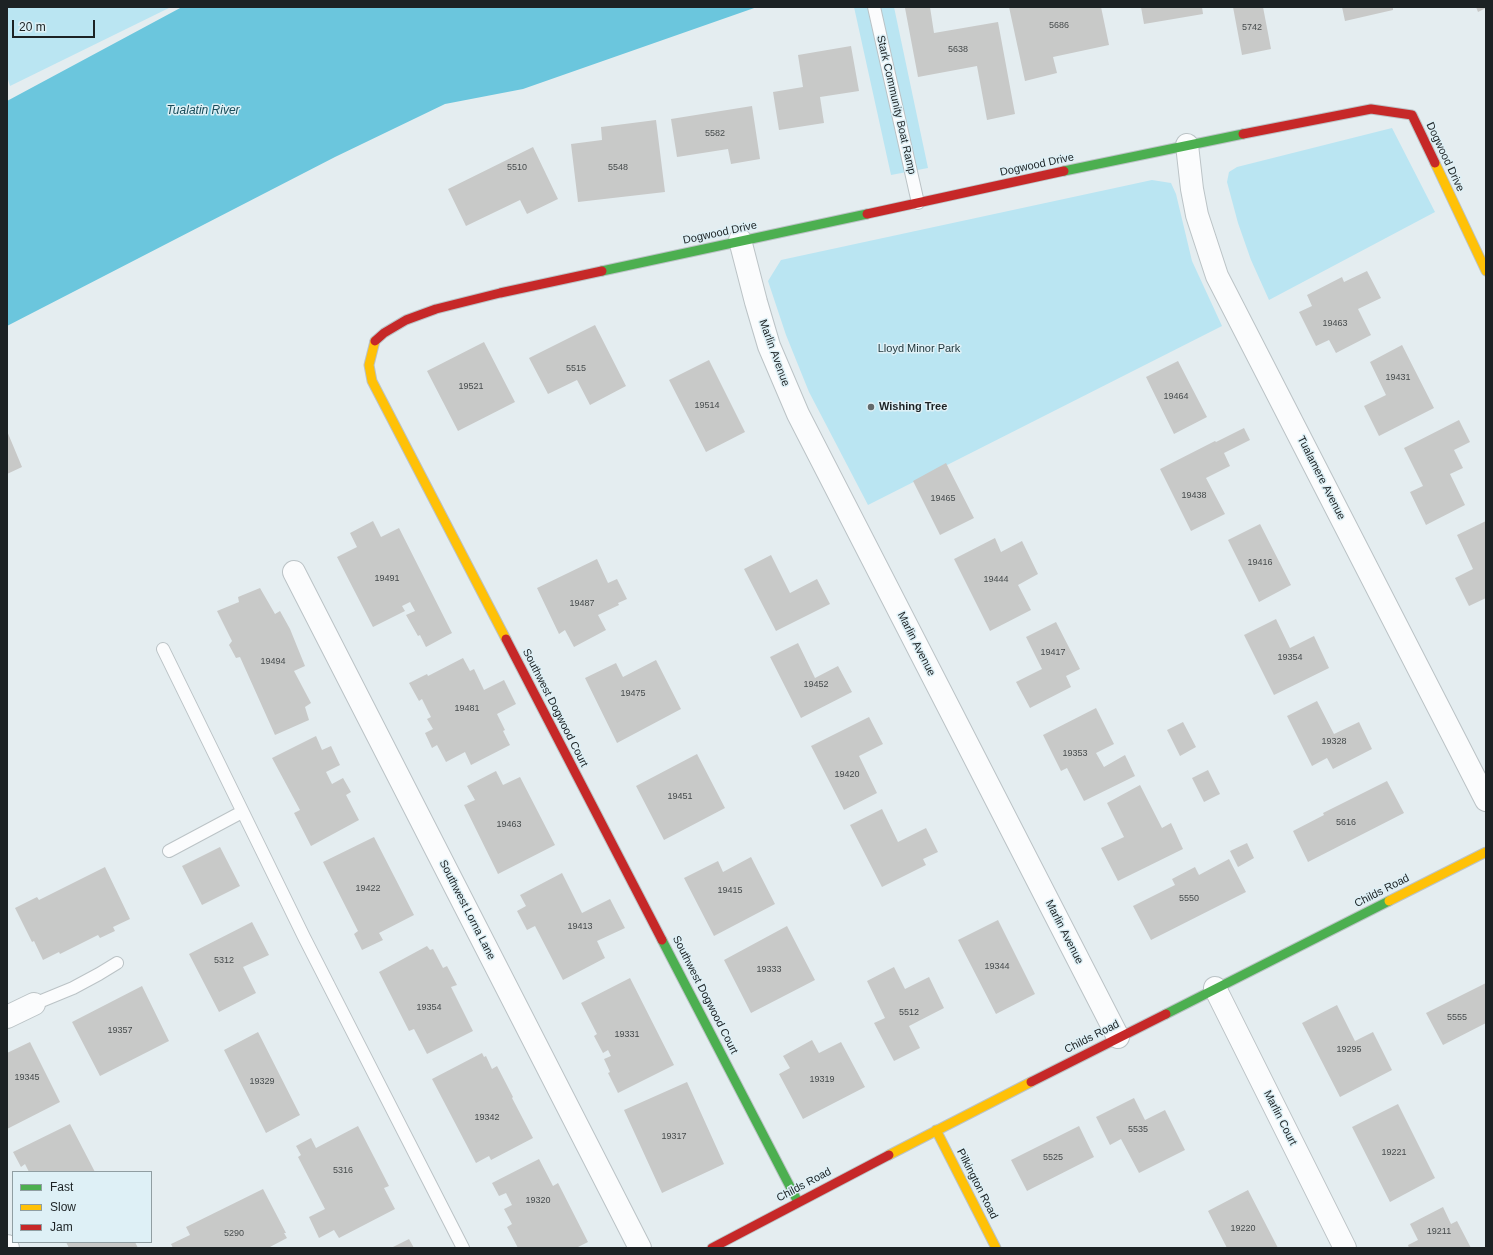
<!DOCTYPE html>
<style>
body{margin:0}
#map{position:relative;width:1493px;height:1255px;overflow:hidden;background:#e4edf0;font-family:Helvetica,sans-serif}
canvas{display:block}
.frame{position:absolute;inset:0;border:8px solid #1c2224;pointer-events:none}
.legend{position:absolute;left:12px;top:1171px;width:140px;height:72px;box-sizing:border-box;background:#def0f6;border:1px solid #909ea2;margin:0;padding:5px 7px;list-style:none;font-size:12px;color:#1c2224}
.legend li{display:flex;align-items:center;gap:8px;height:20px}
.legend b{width:20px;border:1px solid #909ea2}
.scale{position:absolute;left:12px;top:20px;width:83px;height:18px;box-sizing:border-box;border:2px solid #1c2224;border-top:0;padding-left:5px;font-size:12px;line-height:14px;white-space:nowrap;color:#1c2224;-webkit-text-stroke:3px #def0f6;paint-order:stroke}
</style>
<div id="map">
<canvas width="1493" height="1255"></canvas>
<div class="frame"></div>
<ul class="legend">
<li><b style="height:5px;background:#4caf50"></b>Fast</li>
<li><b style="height:5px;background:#ffc107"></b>Slow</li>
<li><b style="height:5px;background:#c62828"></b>Jam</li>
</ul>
<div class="scale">20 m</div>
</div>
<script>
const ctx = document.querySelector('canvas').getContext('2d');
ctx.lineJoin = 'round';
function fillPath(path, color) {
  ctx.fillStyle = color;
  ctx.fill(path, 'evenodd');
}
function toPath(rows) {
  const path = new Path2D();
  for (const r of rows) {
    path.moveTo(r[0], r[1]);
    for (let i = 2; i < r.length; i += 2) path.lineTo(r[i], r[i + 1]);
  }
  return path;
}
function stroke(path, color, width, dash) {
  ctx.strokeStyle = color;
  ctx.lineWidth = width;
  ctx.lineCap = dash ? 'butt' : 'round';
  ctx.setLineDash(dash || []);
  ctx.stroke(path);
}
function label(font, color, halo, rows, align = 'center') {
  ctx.font = font + ' Helvetica,sans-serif';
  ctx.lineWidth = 3;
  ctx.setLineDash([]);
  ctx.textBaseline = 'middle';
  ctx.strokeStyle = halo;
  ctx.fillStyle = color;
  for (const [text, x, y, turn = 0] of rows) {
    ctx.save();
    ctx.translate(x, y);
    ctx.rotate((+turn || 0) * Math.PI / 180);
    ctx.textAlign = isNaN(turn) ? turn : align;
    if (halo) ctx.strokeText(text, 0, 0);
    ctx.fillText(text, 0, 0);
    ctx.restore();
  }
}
const green = toPath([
 [7,7,171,7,10,86,7,76],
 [854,7,894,7,928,168,891,175],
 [1392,128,1435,212,1269,300,1251,260,1238,223,1227,182,1229,172,1237,167],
 [1152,180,1171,183,1176,194,1192,261,1222,326,868,505,809,392,786,335,768,281,781,260]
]);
const water = toPath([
 [182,7,757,7,523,89,445,104,335,157,7,326,7,101]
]);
const building = toPath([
 [909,7,930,7,934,33,998,22,1015,114,987,120,977,66,918,77,905,8],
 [1009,7,1101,7,1109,45,1053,57,1057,73,1025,81],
 [1141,7,1202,7,1203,14,1144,24],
 [1233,7,1263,7,1271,49,1242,55],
 [1342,7,1393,7,1393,10,1345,21],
 [1476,7,1486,7,1486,8,1478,12],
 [851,46,859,91,820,97,824,123,779,130,773,92,803,87,798,55],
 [752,106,760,159,731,164,728,149,677,157,671,119],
 [656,120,665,192,578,202,571,144,602,140,601,127],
 [533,147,558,199,527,214,520,200,466,226,448,189],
 [1367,271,1381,298,1358,309,1371,335,1336,353,1329,340,1316,346,1299,312,1312,306,1307,295,1342,277,1344,282],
 [595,325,626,386,590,405,577,380,548,394,529,358],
 [484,342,515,402,458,431,427,371],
 [1402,345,1434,408,1379,436,1364,406,1386,395,1370,362],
 [709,360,745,432,706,452,669,380],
 [1178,361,1207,417,1174,434,1146,377],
 [1459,420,1470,442,1454,450,1463,468,1450,474,1465,505,1426,525,1410,492,1423,486,1404,448],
 [1244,428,1250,440,1224,453,1230,466,1206,478,1225,514,1191,531,1160,469,1215,441,1216,442],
 [7,431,22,467,7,474],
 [946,463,974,518,940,535,913,481],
 [373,521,381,537,399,528,452,633,426,647,420,635,418,636,406,615,415,611,410,602,402,606,405,611,373,627,337,557,357,547,350,533],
 [1486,521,1486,598,1469,606,1455,578,1473,569,1457,535],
 [1260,524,1291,585,1259,602,1228,540],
 [995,538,1001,552,1022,541,1038,574,1018,585,1031,610,990,631,954,559],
 [771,555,790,593,817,579,830,604,776,631,744,569],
 [597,559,608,583,617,579,627,599,618,603,619,605,598,615,606,630,574,647,565,630,559,634,537,588],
 [260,588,275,614,280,611,290,629,305,666,294,671,311,703,305,707,309,720,275,735,240,657,236,658,229,645,232,641,217,611,239,602,238,597],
 [1276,619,1290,648,1314,636,1329,668,1274,695,1244,635],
 [1056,622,1080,669,1066,676,1071,687,1030,708,1016,682,1042,669,1026,637],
 [798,643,815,678,838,666,852,692,801,718,770,657],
 [463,658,470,671,474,669,484,690,504,680,516,704,497,714,505,730,503,731,510,745,471,765,465,752,446,762,437,745,432,748,425,733,433,729,427,719,431,717,422,699,419,701,409,683,427,674,428,676],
 [656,660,681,709,617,743,585,678,616,663,623,677],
 [1317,701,1334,734,1359,722,1372,749,1333,769,1327,758,1312,766,1287,716],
 [1096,708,1114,744,1096,753,1104,767,1125,755,1135,776,1084,801,1067,768,1061,771,1043,735],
 [869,717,883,744,859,756,877,793,844,810,811,746],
 [1183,722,1196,747,1180,756,1167,730],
 [316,736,322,750,331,746,340,765,326,772,332,784,343,778,351,792,346,795,359,820,311,846,294,813,300,810,272,758],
 [697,754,725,808,664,840,636,786],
 [1208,770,1220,794,1204,802,1192,778],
 [496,771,503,785,520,777,555,845,498,874,464,805,475,800,467,786],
 [1387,781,1404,813,1308,862,1293,831,1324,815,1323,813],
 [1140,785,1162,828,1171,823,1183,849,1118,881,1101,848,1124,837,1107,803],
 [882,809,898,842,926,828,938,852,923,859,926,865,882,887,850,825],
 [374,837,414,915,379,933,383,940,362,950,354,934,358,931,323,862],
 [1247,843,1254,858,1238,867,1230,851],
 [220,847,240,886,202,905,182,866],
 [751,857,775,904,714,936,684,878,718,861,723,872],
 [1229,859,1246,892,1151,940,1133,906,1175,885,1172,879,1195,867,1199,875],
 [105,867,130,919,113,927,115,931,100,938,98,935,60,954,59,952,43,960,34,941,32,942,15,908,37,897,39,900],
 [562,873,582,913,610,899,625,928,597,941,605,958,563,980,535,926,527,930,517,911,526,906,520,895],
 [998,920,1035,994,996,1014,958,940],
 [252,922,269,955,243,967,256,993,219,1012,189,954],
 [787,926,815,980,751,1013,724,960],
 [427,946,430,950,433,949,443,968,447,966,457,985,451,987,473,1031,427,1054,414,1029,409,1031,379,972],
 [894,967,905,989,929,977,944,1008,909,1026,920,1048,894,1061,874,1023,885,1018,867,981],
 [630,978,674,1065,618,1093,608,1073,610,1072,604,1059,611,1056,608,1050,603,1053,594,1036,597,1034,581,1003],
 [1486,983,1486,1023,1443,1045,1426,1013],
 [142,986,169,1041,100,1076,72,1022],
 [1337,1005,1355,1041,1373,1032,1392,1070,1340,1097,1302,1023],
 [258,1032,300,1115,266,1133,224,1050],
 [812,1040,819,1053,841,1042,865,1087,803,1119,779,1074,790,1068,783,1056],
 [30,1042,60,1102,7,1129,7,1053],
 [482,1053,484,1057,486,1056,492,1069,497,1066,513,1097,512,1098,533,1138,491,1160,489,1156,476,1163,432,1079],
 [687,1082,724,1164,662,1193,624,1110],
 [1134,1098,1145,1120,1165,1110,1185,1150,1139,1173,1121,1139,1110,1145,1096,1117],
 [1398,1104,1435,1178,1390,1202,1352,1127],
 [70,1124,95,1172,29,1172,25,1164,21,1167,13,1152],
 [358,1126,389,1186,384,1188,395,1209,339,1238,334,1230,319,1238,309,1217,325,1209,298,1157,301,1155,296,1146,311,1138,316,1148],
 [1079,1126,1094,1157,1027,1191,1011,1160],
 [539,1159,553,1186,558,1183,588,1242,576,1248,518,1248,507,1227,512,1224,504,1209,512,1205,506,1193,499,1196,492,1183],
 [263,1189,286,1233,284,1233,287,1238,268,1248,173,1248,171,1244,190,1235,186,1227],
 [1248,1190,1278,1248,1227,1248,1208,1211],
 [1443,1207,1451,1224,1457,1221,1471,1248,1409,1248,1408,1245,1418,1240,1410,1224],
 [409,1239,414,1248,391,1248],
 [66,1242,135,1242,138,1248,69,1248]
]);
const lane = toPath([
 [874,7,918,203],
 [163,649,304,937,463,1248],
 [169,851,242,812],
 [34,1004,73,988,99,974,117,963]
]);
const street = toPath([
 [1187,145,1192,189,1197,215,1217,276,1486,800],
 [740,240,756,302,769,346,798,414,1118,1037],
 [294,572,640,1248],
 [1215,988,1345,1248],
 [7,1017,34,1004],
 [7,1246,8,1248]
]);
const fast = toPath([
 [1064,171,1243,134],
 [602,271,867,214],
 [662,940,798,1202],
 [1166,1014,1389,901]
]);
const slow = toPath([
 [1435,163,1486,271],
 [375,341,369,365,372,381,506,639],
 [1389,901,1486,852],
 [936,1130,996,1248],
 [889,1155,1031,1082]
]);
const jam = toPath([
 [1243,134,1371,109,1412,115,1435,163],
 [867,214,1064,171],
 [375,341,384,333,406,320,436,309,500,293,602,271],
 [506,639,662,940],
 [1031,1082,1166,1014],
 [712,1248,889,1155]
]);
const markers = [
 [871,407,4,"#62696b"]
];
const numberNames = [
 ["5686",1059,26],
 ["5742",1252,28],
 ["5638",958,50],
 ["5582",715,134],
 ["5510",517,168],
 ["5548",618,168],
 ["19463",1335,324],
 ["5515",576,369],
 ["19431",1398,378],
 ["19521",471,387],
 ["19464",1176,397],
 ["19514",707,406],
 ["19438",1194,496],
 ["19465",943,499],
 ["19416",1260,563],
 ["19491",387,579],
 ["19444",996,580],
 ["19487",582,604],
 ["19417",1053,653],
 ["19354",1290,658],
 ["19494",273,662],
 ["19452",816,685],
 ["19475",633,694],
 ["19481",467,709],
 ["19328",1334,742],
 ["19353",1075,754],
 ["19420",847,775],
 ["19451",680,797],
 ["5616",1346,823],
 ["19463",509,825],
 ["19422",368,889],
 ["19415",730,891],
 ["5550",1189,899],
 ["19413",580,927],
 ["5312",224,961],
 ["19344",997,967],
 ["19333",769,970],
 ["19354",429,1008],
 ["5512",909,1013],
 ["5555",1457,1018],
 ["19357",120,1031],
 ["19331",627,1035],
 ["19295",1349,1050],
 ["19345",27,1078],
 ["19319",822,1080],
 ["19329",262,1082],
 ["19342",487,1118],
 ["5535",1138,1130],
 ["19317",674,1137],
 ["19221",1394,1153],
 ["5525",1053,1158],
 ["5316",343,1171],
 ["19320",538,1201],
 ["19220",1243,1229],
 ["19211",1439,1232],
 ["5290",234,1234]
];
const streetNames = [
 ["Stark Community Boat Ramp",896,105,77],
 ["Dogwood Drive",1445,157,65],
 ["Dogwood Drive",1037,165,-12],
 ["Dogwood Drive",720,233,-12],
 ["Marlin Avenue",774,353,70],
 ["Tualamere Avenue",1321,478,63],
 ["Marlin Avenue",916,644,63],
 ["Southwest Dogwood Court",555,708,63],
 ["Childs Road",1382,891,-27],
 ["Southwest Lorna Lane",467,910,63],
 ["Marlin Avenue",1064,932,63],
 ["Southwest Dogwood Court",705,995,63],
 ["Childs Road",1092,1037,-27],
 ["Marlin Court",1280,1118,63],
 ["Pilkington Road",977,1184,63],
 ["Childs Road",804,1185,-28]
];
const parkNames = [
 ["Lloyd Minor Park",919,349]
];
const poiNames = [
 ["Wishing Tree",879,407]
];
const waterNames = [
 ["Tualatin River",203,111]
];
fillPath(green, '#bae5f2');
fillPath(water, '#6bc6dd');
fillPath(building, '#c8c9c8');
stroke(lane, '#bbc3c6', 14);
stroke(street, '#bbc3c6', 24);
stroke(fast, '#bbc3c6', 11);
stroke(slow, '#bbc3c6', 11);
stroke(jam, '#bbc3c6', 11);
stroke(lane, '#fbfcfd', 12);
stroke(street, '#fbfcfd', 22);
stroke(fast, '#4caf50', 9);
stroke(slow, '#ffc107', 9);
stroke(jam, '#c62828', 9);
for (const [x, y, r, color] of markers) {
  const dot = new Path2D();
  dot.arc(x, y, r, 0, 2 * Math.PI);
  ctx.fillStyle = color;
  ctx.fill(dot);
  stroke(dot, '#def0f6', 1.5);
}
label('9px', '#474c4d', null, numberNames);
label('11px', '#1c2224', '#def0f6', streetNames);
label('11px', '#1d3339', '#def0f6', parkNames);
label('bold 11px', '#1c2224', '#def0f6', poiNames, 'left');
label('italic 12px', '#184c59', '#def0f6', waterNames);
</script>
